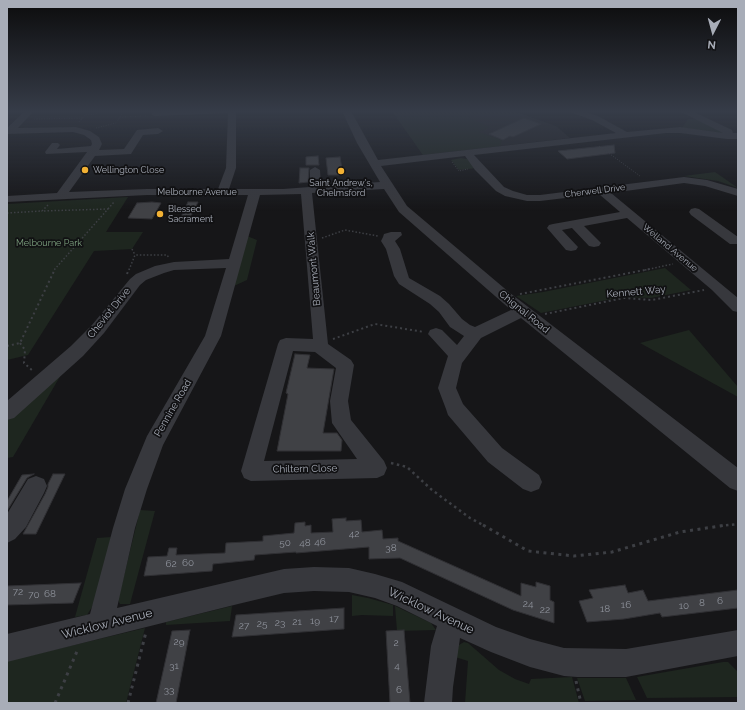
<!DOCTYPE html>
<style>
body{margin:0}
#map{position:relative;width:745px;height:710px;overflow:hidden;background:#161618;font-family:Raleway,sans-serif}
canvas{display:block}
.frame{position:absolute;inset:0;border:8px solid #a8adb8;pointer-events:none}
.north{position:absolute;left:693px;top:12px;width:40px;height:40px;-webkit-text-stroke:3px #111113;paint-order:stroke;rotate:186deg;font-size:11px;font-weight:700;line-height:16px;text-align:center;color:#a8adb8}
.north::after{content:'';display:block;margin:auto;width:14px;height:18px;background:#a8adb8;clip-path:polygon(50% 0,100% 100%,50% 72%,0 100%)}
</style>
<div id="map">
<canvas width="745" height="710"></canvas>
<div class="frame"></div>
<div class="north">N</div>
</div>
<script>
const ctx = document.querySelector('canvas').getContext('2d');
ctx.lineJoin = 'round';
function fillPath(path, color) {
  ctx.fillStyle = color;
  ctx.fill(path, 'evenodd');
}
function toPath(rows) {
  const path = new Path2D();
  for (const r of rows) {
    path.moveTo(r[0], r[1]);
    for (let i = 2; i < r.length; i += 2) path.lineTo(r[i], r[i + 1]);
  }
  return path;
}
function stroke(path, color, width, dash) {
  ctx.strokeStyle = color;
  ctx.lineWidth = width;
  ctx.lineCap = dash ? 'butt' : 'round';
  ctx.setLineDash(dash || []);
  ctx.stroke(path);
}
function label(font, color, halo, rows, align = 'center') {
  ctx.font = font + ' Raleway,sans-serif';
  ctx.lineWidth = 3.5;
  ctx.setLineDash([]);
  ctx.textBaseline = 'middle';
  ctx.strokeStyle = halo;
  ctx.fillStyle = color;
  for (const [text, x, y, turn = 0] of rows) {
    ctx.save();
    ctx.translate(x, y);
    ctx.rotate((+turn || 0) * Math.PI / 180);
    ctx.textAlign = isNaN(turn) ? turn : align;
    if (halo) ctx.strokeText(text, 0, 0);
    ctx.fillText(text, 0, 0);
    ctx.restore();
  }
}
const built = toPath([
 [392,111,514,111,556,126,570,138,423,155]
]);
const green = toPath([
 [392,111,485,111,469,118,490,127,479,132,502,140,500,146,423,155],
 [688,119,697,119,727,134,682,128],
 [461,158,467,159,476,168,459,170,451,160],
 [715,172,738,188,718,181,684,176],
 [128,197,106,232,143,232,132,249,94,251,28,355,7,360,7,204],
 [247,236,257,240,247,280,234,286],
 [665,268,691,290,651,298,622,297,541,313,516,296,543,292],
 [689,330,738,387,738,397,640,343],
 [62,373,13,457,7,458,7,420],
 [140,510,155,511,130,604,120,604,118,600],
 [111,537,97,596,92,607,87,615,75,617,97,538],
 [352,595,368,598,393,605,393,616,362,615,352,616],
 [232,606,230,621,166,625,166,622],
 [395,606,431,623,436,630,397,631],
 [145,628,126,703,7,703,7,661],
 [464,642,468,643,499,670,515,679,529,684,531,679,572,677,579,703,465,703,468,661,455,657,459,645],
 [723,662,728,662,738,672,738,697,647,698,637,677],
 [577,678,626,678,636,700,585,701]
]);
const building = toPath([
 [524,118,541,124,513,137,510,136,503,140,489,134,524,118],
 [614,145,615,153,567,159,558,151,614,145],
 [318,156,319,165,306,165,306,157,318,156],
 [340,157,343,175,328,175,326,158,340,157],
 [300,168,309,168,308,182,299,183,300,168],
 [188,202,198,202,190,218,180,219,188,202],
 [137,203,152,202,161,203,152,219,128,218,137,203],
 [295,354,310,355,307,368,334,369,323,433,337,433,342,440,341,451,277,451,288,394,286,393,295,354],
 [34,474,27,478,7,511,7,501,22,475,34,474],
 [53,474,65,474,36,534,23,534,45,494,48,487,48,484,53,474],
 [346,518,346,521,361,520,362,532,382,530,383,539,398,538,398,541,521,596,521,583,536,587,536,582,550,586,550,600,554,602,554,623,513,610,400,558,369,559,369,547,296,553,296,552,255,555,254,560,213,564,212,571,144,576,148,557,167,556,169,548,177,548,176,555,225,553,226,543,263,541,263,536,294,533,295,523,305,522,305,526,311,525,311,533,333,532,332,519,346,518],
 [81,583,73,603,7,605,7,586,81,583],
 [625,585,628,593,643,590,648,601,738,590,738,608,662,617,660,613,624,619,587,622,579,601,593,598,589,590,625,585],
 [344,608,344,629,232,637,236,615,344,608],
 [190,630,176,703,156,703,172,631,190,630],
 [404,630,410,703,390,703,386,631,404,630]
]);
const pathFar4 = toPath([
 [120,117,147,116],
 [34,119,83,118],
 [79,122,85,115,96,114,98,111],
 [96,128,116,123,124,111],
 [599,146,640,176],
 [452,162,459,171,468,169]
]);
const pathFar3 = toPath([
 [48,205,42,211,108,209,54,270],
 [108,209,114,202],
 [7,213,42,211],
 [322,238,345,230,378,236],
 [132,249,135,255],
 [129,270,135,255,167,255,169,258],
 [645,270,673,264]
]);
const pathFar2 = toPath([
 [127,274,129,269],
 [520,294,650,269],
 [545,314,624,298,652,300,704,290],
 [333,339,375,324,424,332],
 [20,343,25,350,24,363,33,371],
 [7,346,20,343,55,269]
]);
const pathFar1 = toPath([
 [391,463,407,467,432,490,470,518,485,526],
 [720,526,738,524]
]);
const path = toPath([
 [483,525,528,551,574,556,612,552,680,532,727,525],
 [576,681,581,703],
 [55,703,78,649],
 [128,703,146,632]
]);
const minor = toPath([
 [25,111,34,111,18,128,76,127,90,131,99,137,102,144,99,150,124,149,137,130,158,128,163,131,158,134,143,135,131,154,95,156,69,192,147,189,218,189,226,168,228,113,155,116,152,115,152,111,236,111,236,168,229,189,283,189,310,187,310,170,315,167,320,170,321,186,380,182,357,143,342,111,351,111,378,160,616,133,592,120,567,111,582,111,598,116,627,132,680,127,723,133,679,111,692,111,732,130,733,133,738,133,738,139,727,139,680,133,666,133,474,155,504,187,513,191,527,195,540,195,684,177,707,180,738,189,738,196,705,186,684,183,611,193,738,298,738,312,733,311,712,290,627,218,584,226,601,243,599,246,594,247,589,246,572,228,562,230,578,247,576,250,571,251,566,250,547,228,549,225,553,224,620,212,599,194,540,201,527,201,505,196,496,191,475,170,465,156,381,166,407,206,510,293,738,468,738,491,730,488,521,318,481,338,462,363,456,388,463,404,502,448,539,475,542,482,539,489,531,492,523,489,488,462,448,415,446,409,438,388,448,356,428,334,430,330,436,328,442,330,457,345,464,336,450,327,439,312,430,304,399,284,394,276,386,249,381,241,383,237,384,234,391,232,401,232,402,235,395,241,400,249,409,278,440,296,449,304,462,319,470,325,475,327,511,310,399,212,384,189,312,193,328,344,351,360,354,365,348,401,351,420,384,461,387,468,384,475,377,478,251,481,244,478,241,471,278,344,280,340,286,338,313,339,301,194,260,195,221,336,163,445,147,489,135,528,117,608,284,569,314,567,349,568,375,574,402,582,496,627,530,639,564,648,626,649,738,630,738,656,626,677,577,677,564,676,530,667,491,652,460,638,453,687,452,703,424,703,431,646,437,626,397,606,375,598,349,592,314,591,284,593,238,604,7,662,7,634,90,614,113,528,125,489,147,436,205,336,226,268,174,270,164,273,146,280,140,285,104,333,83,356,14,418,7,420,7,401,71,346,92,325,130,279,136,274,155,266,174,262,229,259,248,195,147,195,7,202,7,196,57,193,87,152,46,154,45,152,52,143,58,143,60,145,57,149,91,146,92,144,91,140,84,135,73,132,7,134,7,128,25,111],
 [293,351,315,352,336,368,330,401,332,423,357,459,264,461,293,351],
 [695,208,699,209,738,237,738,244,730,244,691,215,689,212,691,209,695,208],
 [36,476,44,479,47,486,44,493,26,527,15,539,7,543,7,514,28,479,36,476]
]);
const markers = [
 [85,170,4,"#f2b134"],
 [341,171,4,"#f2b134"],
 [160,214,4,"#f2b134"]
];
const farPoinames = [
 ["Wellington Close",93,170],
 ["Saint Andrew's,",341,183,"center"],
 ["Chelmsford",341,193,"center"],
 ["Blessed",168,209],
 ["Sacrament",168,219]
];
const farStreetnames = [
 ["Cherwell Drive",595,191,-7],
 ["Melbourne Avenue",197,192],
 ["Welland Avenue",670,248,40]
];
const farParknames = [
 ["Melbourne Park",49,243]
];
const streetNames = [
 ["Beaumont Walk",314,269,-95],
 ["Kennett Way",636,292,-5],
 ["Chignal Road",524,312,39],
 ["Cheviot Drive",109,313,-51],
 ["Pennine Road",173,408,-60],
 ["Chiltern Close",305,469,-1]
];
const nearNumbernames = [
 ["42",354,534],
 ["46",320,542],
 ["50",285,543],
 ["48",305,543],
 ["38",391,548],
 ["60",188,563],
 ["62",171,564],
 ["72",18,592],
 ["68",50,594],
 ["70",34,595],
 ["6",720,601],
 ["8",702,603],
 ["24",528,604],
 ["16",626,605],
 ["10",684,606],
 ["18",605,609],
 ["22",545,610],
 ["17",334,619],
 ["19",315,621],
 ["21",297,622],
 ["23",280,623],
 ["25",262,624],
 ["27",244,626],
 ["29",179,642],
 ["2",396,643],
 ["31",174,666],
 ["4",397,666],
 ["33",169,690],
 ["6",399,690]
];
const nearStreetnames = [
 ["Wicklow Avenue",431,611,25],
 ["Wicklow Avenue",107,624,-14]
];
fillPath(built, '#222225');
fillPath(green, '#1e261f');
fillPath(building, '#404145');
stroke(building, '#303034', 1);
stroke(pathFar4, '#3d3f44', 1, [1, 1.5]);
stroke(pathFar3, '#3d3f44', 1.5, [1.5, 2]);
stroke(pathFar2, '#3d3f44', 2, [2, 3]);
stroke(pathFar1, '#3d3f44', 2.5, [2.5, 3.5]);
stroke(path, '#3d3f44', 3, [3, 4.5]);
fillPath(minor, '#37383d');
const sky = ctx.createLinearGradient(0, 0, 0, 211);
sky.addColorStop(0, '#0c0c0d');
sky.addColorStop(0.53, '#363c48');
sky.addColorStop(1, '#363c4800');
ctx.fillStyle = sky;
ctx.fillRect(0, 0, 745, 211);
for (const [x, y, r, color] of markers) {
  const dot = new Path2D();
  dot.arc(x, y, r, 0, 2 * Math.PI);
  ctx.fillStyle = color;
  ctx.fill(dot);
  stroke(dot, '#111113', 1.5);
}
label('9px', '#a8adb8', '#111113', farPoinames, 'left');
label('9px', '#a8adb8', '#111113', farStreetnames);
label('9px', '#7fa381', '#111113', farParknames);
label('10px', '#a8adb8', '#111113', streetNames);
label('10px', '#8e929b', null, nearNumbernames);
label('12px', '#a8adb8', '#111113', nearStreetnames);
</script>
